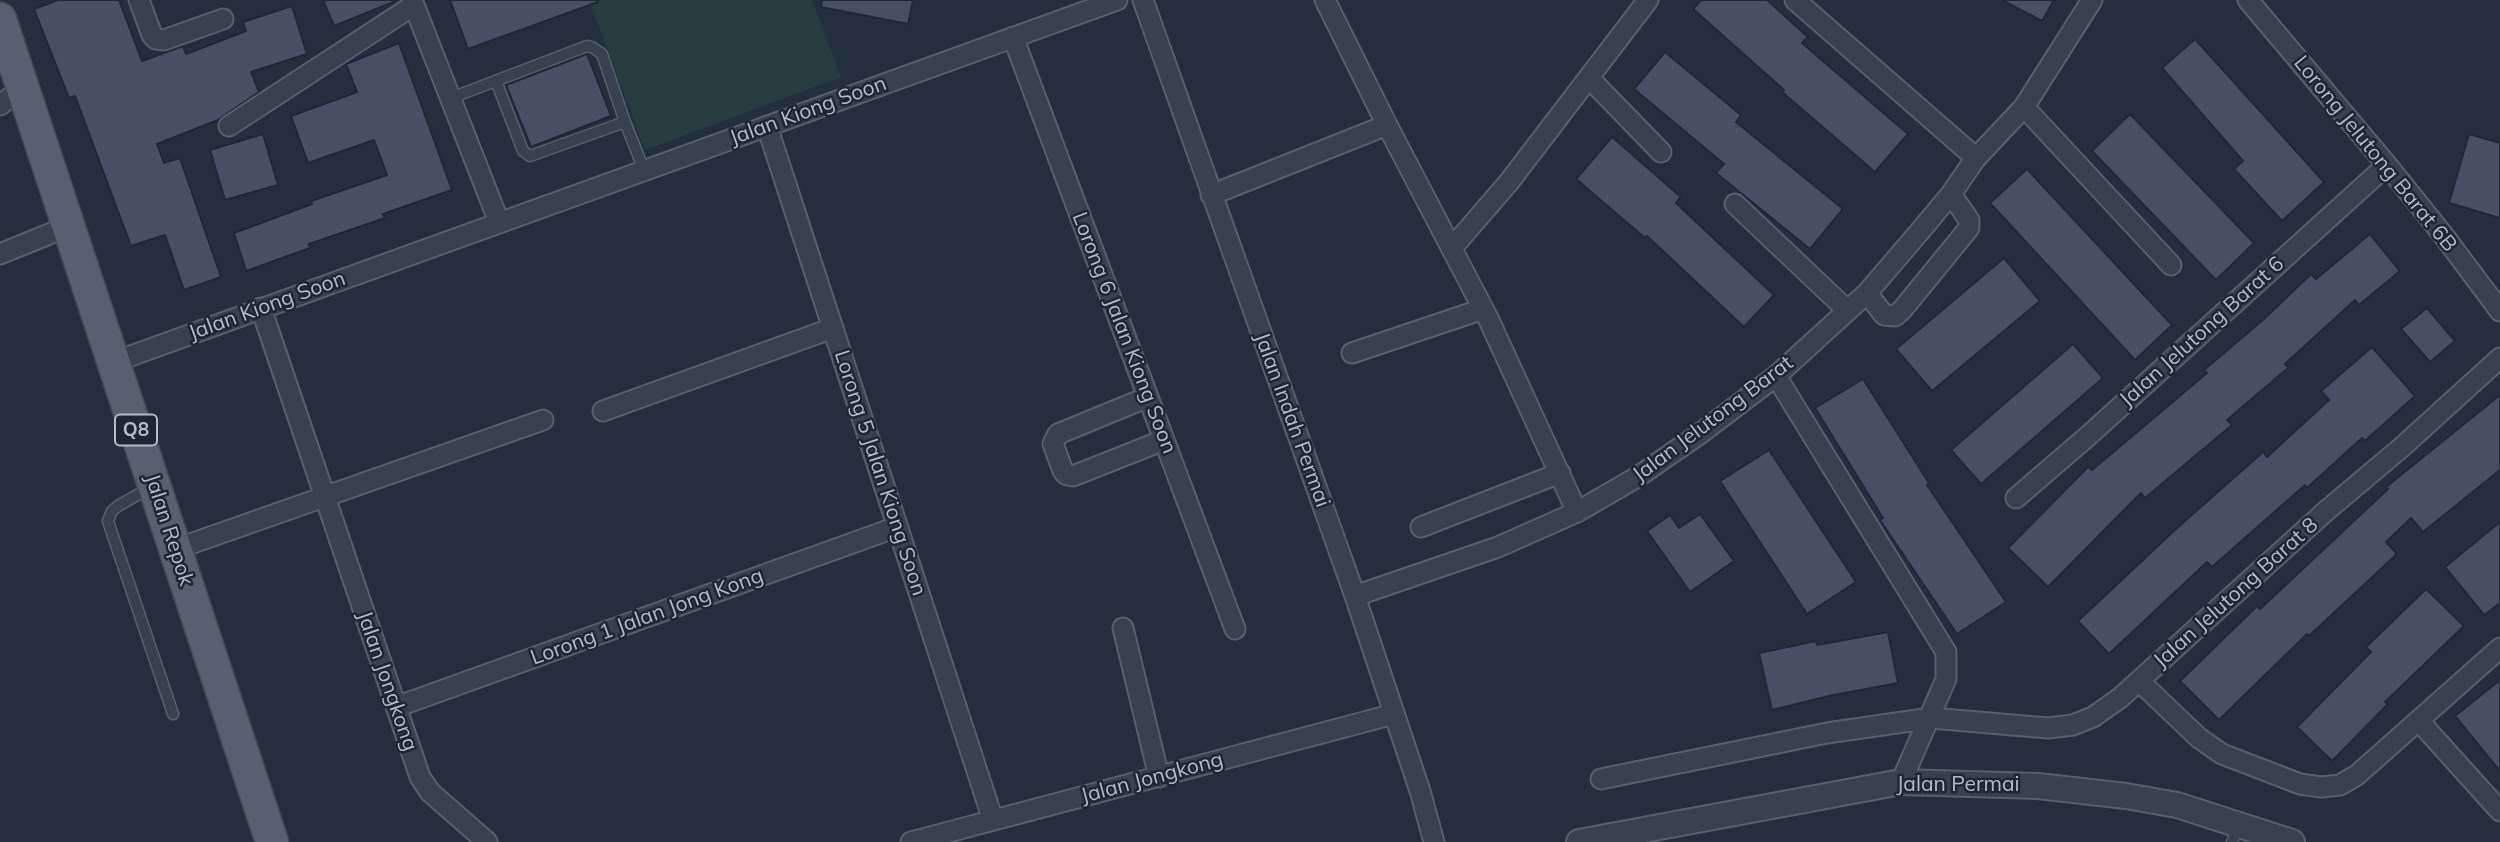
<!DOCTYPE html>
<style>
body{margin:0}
canvas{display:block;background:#242f3e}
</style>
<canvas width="2500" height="842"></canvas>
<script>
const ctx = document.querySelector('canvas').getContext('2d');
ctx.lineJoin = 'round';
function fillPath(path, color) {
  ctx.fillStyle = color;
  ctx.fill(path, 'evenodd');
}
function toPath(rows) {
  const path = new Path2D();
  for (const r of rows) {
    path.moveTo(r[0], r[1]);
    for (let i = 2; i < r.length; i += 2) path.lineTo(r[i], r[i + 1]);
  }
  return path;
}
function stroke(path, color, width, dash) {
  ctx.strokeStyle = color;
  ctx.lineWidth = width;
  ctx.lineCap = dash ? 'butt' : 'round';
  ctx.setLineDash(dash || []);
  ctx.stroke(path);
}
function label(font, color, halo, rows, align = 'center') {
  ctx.font = font + ' Mulish,sans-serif';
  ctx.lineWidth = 5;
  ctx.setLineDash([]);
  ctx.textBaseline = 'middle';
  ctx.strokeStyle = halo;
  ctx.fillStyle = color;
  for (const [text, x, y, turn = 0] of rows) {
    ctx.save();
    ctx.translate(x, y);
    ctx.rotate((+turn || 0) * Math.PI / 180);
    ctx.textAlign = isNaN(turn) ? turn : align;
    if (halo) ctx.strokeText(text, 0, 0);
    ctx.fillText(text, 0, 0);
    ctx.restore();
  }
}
const green = toPath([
 [589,0,812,0,841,77,645,150]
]);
const building = toPath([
 [58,0,119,0,142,61,183,46,186,54,246,31,243,22,292,6,307,54,251,72,259,92,218,120,157,144,164,163,180,158,221,277,184,290,165,235,131,246,75,96,69,98,34,9,58,0],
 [323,0,396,0,396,1,334,26,323,0],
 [450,0,598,0,598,2,468,49,450,0],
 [822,0,913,0,908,24,821,7,822,0],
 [1701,0,1767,0,1808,37,1802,43,1908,134,1875,172,1782,92,1784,90,1693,9,1701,0],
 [2002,0,2054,0,2042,21,2002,0],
 [2195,39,2324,182,2282,221,2234,169,2243,161,2162,68,2195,39],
 [399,43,452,190,383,214,385,218,309,244,310,248,246,271,234,233,312,204,311,201,387,175,374,140,308,163,291,116,357,92,346,64,399,43],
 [1665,52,1741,115,1736,122,1843,209,1810,249,1716,173,1724,164,1634,89,1665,52],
 [587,54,611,116,531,147,506,85,587,54],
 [2130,114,2254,243,2216,280,2092,151,2130,114],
 [263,134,278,185,225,200,210,150,263,134],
 [2469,134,2500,143,2500,218,2449,203,2469,134],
 [1612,137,1681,197,1676,203,1774,295,1744,327,1647,236,1645,238,1576,179,1612,137],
 [2027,169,2172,325,2135,360,1990,203,2027,169],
 [2370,234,2400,271,2359,305,2355,300,2285,364,2288,368,2227,420,2232,425,2145,498,2141,493,2048,587,2008,548,2088,467,2092,470,2207,373,2204,370,2264,319,2311,274,2316,279,2370,234],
 [2004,258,2040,301,1932,391,1896,349,2004,258],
 [2427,308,2455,341,2430,362,2401,329,2427,308],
 [2073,344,2103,378,1981,484,1951,450,2073,344],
 [2372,347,2415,396,2365,441,2362,438,2307,488,2305,485,2212,567,2207,562,2109,654,2078,621,2177,528,2263,452,2267,457,2329,400,2321,391,2372,347],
 [1863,379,1929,483,1927,485,2006,602,1957,634,1880,520,1883,518,1815,408,1863,379],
 [2500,395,2500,470,2423,532,2411,518,2386,542,2397,554,2309,636,2307,634,2219,720,2180,681,2257,606,2260,609,2388,489,2386,487,2500,395],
 [1769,450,1856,582,1807,614,1720,481,1769,450],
 [1700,514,1734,561,1690,592,1647,531,1670,515,1679,528,1700,514],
 [2500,522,2500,603,2484,615,2445,567,2500,522],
 [2426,589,2464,626,2385,702,2388,704,2332,761,2297,727,2371,652,2366,647,2426,589],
 [1888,632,1898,683,1829,696,1772,710,1759,653,1816,641,1817,645,1888,632],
 [2500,680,2500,771,2455,716,2500,680]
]);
const service = toPath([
 [451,98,587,46,592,47,602,54,625,122,530,156,523,151,496,81],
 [625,122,644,170],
 [151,487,118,506,112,511,108,521,173,714],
 [2232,842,2239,826]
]);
const minor = toPath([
 [139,0,152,35,156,39,164,40,223,19],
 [412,0,499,222],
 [1143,0,1355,596,1420,791,1434,842],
 [1795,0,1976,158],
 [2248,0,2387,165,2444,236,2500,311],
 [1013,37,1235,629],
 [1589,78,1661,152],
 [0,105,23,88],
 [2024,107,2171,265],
 [1387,125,1488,318,1577,512],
 [229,126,414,5],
 [767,126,993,820],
 [1211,195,1387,125,1325,0],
 [1735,204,1847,310],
 [1452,248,1509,182,1648,0],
 [0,254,69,226],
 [1867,293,1884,315,1895,316,1902,310,1969,228,1969,220,1951,194],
 [261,308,420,777,430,792,487,842],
 [1352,353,1483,309],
 [114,362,1117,0],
 [1776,376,1946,652,1946,679,1901,782],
 [1148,397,1058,434,1053,444,1063,471,1067,475,1073,476,1164,440],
 [603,411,833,328],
 [2016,498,2088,436,2387,165],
 [1421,527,1560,473],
 [176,549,543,420],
 [1355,596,1498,547,1577,512,1639,476,1701,433,1776,376,1867,293,1921,230,1951,194,1976,158,2024,107,2092,0],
 [1123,628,1159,777],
 [2139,681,2199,738,2222,754,2300,784,2321,787,2340,785,2357,775,2500,648],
 [396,707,897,527],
 [2419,721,2500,811],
 [1601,779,1827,733,1931,718,2048,728,2073,725,2093,717,2120,698,2326,511,2402,447,2500,358],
 [911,842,1394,714]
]);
const tertiary = toPath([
 [1579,842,1901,782,2038,786,2126,796,2177,805,2292,842]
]);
const primary = toPath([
 [0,19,272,842]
]);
const shields = [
 [136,430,42]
];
const shieldNames = [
 ["Q8",136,430]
];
const streetNames = [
 ["Jalan Kiong Soon",808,111,-20],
 ["Lorong Jelutong Barat 6B",2375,154,51],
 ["Jalan Kiong Soon",267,306,-20],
 ["Jalan Jelutong Barat 6",2202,332,-42],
 ["Lorong 6 Jalan Kiong Soon",1124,333,69],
 ["Jalan Jelutong Barat",1713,419,-37],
 ["Jalan Indah Permai",1292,420,70],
 ["Lorong 5 Jalan Kiong Soon",880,473,72],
 ["Jalan Repok",169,530,72],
 ["Jalan Jelutong Barat 8",2236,593,-42],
 ["Lorong 1 Jalan Jong Kong",647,617,-20],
 ["Jalan Jongkong",387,681,71],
 ["Jalan Jongkong",1152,778,-15],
 ["Jalan Permai",1958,785]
];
fillPath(green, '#263c3f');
fillPath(building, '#455162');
stroke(building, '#1f2835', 2);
stroke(service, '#565f6c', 13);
stroke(minor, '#565f6c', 23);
stroke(tertiary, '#565f6c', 28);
stroke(primary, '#414a57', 35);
stroke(service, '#38414e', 10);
stroke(minor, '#38414e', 19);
stroke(tertiary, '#38414e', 24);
stroke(primary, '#56606e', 32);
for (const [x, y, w] of shields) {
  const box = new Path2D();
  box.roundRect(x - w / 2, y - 15.5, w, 31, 5);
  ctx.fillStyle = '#1d2633';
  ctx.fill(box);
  stroke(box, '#b4bcc9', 2);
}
label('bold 19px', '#b4bcc9', null, shieldNames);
label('21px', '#b4bcc9', '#1d2633', streetNames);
</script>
